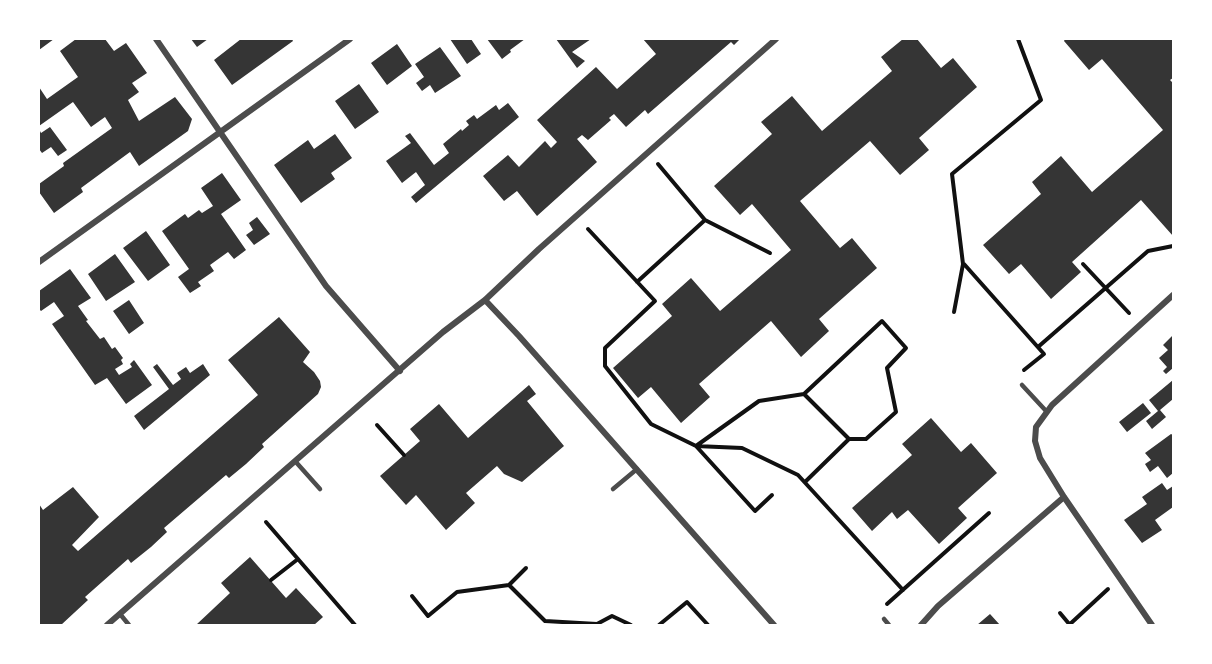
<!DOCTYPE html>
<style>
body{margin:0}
#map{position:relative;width:1212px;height:664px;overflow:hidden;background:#fff;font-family:"Open Sans",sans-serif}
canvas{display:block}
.frame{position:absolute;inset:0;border:40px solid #fff;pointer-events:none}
</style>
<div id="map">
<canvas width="1212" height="664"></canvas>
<div class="frame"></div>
</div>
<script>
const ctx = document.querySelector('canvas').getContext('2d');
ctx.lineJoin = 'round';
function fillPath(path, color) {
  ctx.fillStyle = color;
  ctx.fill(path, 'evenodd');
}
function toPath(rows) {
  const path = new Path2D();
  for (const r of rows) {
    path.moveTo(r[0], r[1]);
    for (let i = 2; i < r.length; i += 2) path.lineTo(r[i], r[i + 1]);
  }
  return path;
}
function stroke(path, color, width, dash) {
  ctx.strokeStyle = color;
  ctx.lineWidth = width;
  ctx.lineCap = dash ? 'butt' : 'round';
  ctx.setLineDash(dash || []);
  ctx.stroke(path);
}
const building = toPath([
 [39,39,54,39,39,50],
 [76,39,105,39,114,51,126,43,147,73,132,83,139,92,128,100,139,121,175,97,192,119,188,131,139,166,130,152,81,188,83,192,54,213,39,192,39,184,64,166,63,163,112,128,105,117,91,127,73,102,39,126,39,87,47,99,78,77,60,51],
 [191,39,208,39,197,47],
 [241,39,292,39,293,41,232,85,214,60],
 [450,39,471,39,481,54,467,64],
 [487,39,525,39,510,50,511,52,502,59],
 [556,39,591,39,572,52,585,61,577,68],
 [643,39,740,39,734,45,731,42,648,114,645,110,626,127,614,114,609,118,611,120,588,140,582,135,577,139,597,162,537,216,517,191,504,201,483,176,508,155,519,167,545,141,551,148,557,142,537,120,596,67,617,89,656,54],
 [903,39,917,39,941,68,953,58,977,87,919,138,929,150,900,175,870,141,800,201,840,248,852,238,877,268,819,319,829,331,801,357,771,321,699,384,710,397,681,423,651,387,638,398,613,368,672,316,662,304,691,278,720,311,791,250,752,204,740,215,714,186,772,134,761,122,792,96,822,131,892,71,881,57],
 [1065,39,1173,39,1173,78,1170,80,1173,83,1173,236,1141,200,1072,262,1081,272,1051,299,1021,264,1009,274,983,245,1041,194,1032,182,1061,156,1092,192,1163,130,1102,59,1089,70,1064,41],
 [397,44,412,66,387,85,371,63],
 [440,47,461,76,435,93,430,85,422,91,416,83,424,77,415,64],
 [359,84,379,112,355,129,335,101],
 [508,103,519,117,416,203,411,197,425,185,416,172,402,183,386,161,411,143,405,136,410,133,434,165,449,153,443,144,461,129,462,131,469,125,466,121,474,115,477,119,496,105,499,110],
 [50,127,67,150,58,156,51,147,42,153,39,149,39,129,41,133],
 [335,134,352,158,331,173,335,179,301,203,274,165,308,140,314,149],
 [222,173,241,200,221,214,246,250,234,259,228,252,210,265,214,271,198,282,201,286,190,293,178,277,189,269,162,231,185,214,188,218,199,210,202,213,213,206,201,188],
 [257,217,270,234,254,245,246,235,253,230,249,223],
 [146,231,170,265,148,281,123,248],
 [115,254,135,282,106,301,88,274],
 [70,269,91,298,78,306,88,320,86,321,100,339,104,337,112,349,115,347,123,358,121,360,123,364,115,369,119,375,132,367,130,364,134,360,152,385,126,404,107,378,95,385,52,324,64,316,54,302,41,311,39,309,39,291],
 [129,300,144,323,129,334,113,311],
 [279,317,310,352,303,362,314,372,320,381,321,387,318,394,262,444,264,447,246,464,229,478,226,475,164,528,167,532,151,547,131,563,128,559,85,597,88,600,61,625,39,625,39,504,43,510,73,487,99,517,72,545,78,551,258,395,228,360],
 [1173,335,1173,368,1166,374,1163,371,1167,367,1159,358,1168,350,1163,345],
 [157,364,173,385,181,379,177,373,186,367,190,373,203,364,210,375,144,430,134,416,169,389,153,367],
 [1173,380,1173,399,1160,410,1166,417,1152,429,1146,421,1158,411,1149,400],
 [529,385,536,394,527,401,564,446,522,482,504,474,497,466,466,493,475,503,446,530,416,495,406,505,380,476,420,441,410,429,439,404,468,438],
 [1143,403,1151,413,1127,432,1119,422],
 [931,418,961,452,971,443,997,473,958,508,967,518,939,544,908,510,897,519,892,512,872,531,852,508,912,455,902,444],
 [1171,434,1173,435,1173,473,1167,478,1158,466,1150,472,1145,464,1151,460,1145,453],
 [1162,483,1167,490,1173,486,1173,507,1155,520,1162,530,1142,543,1124,520,1147,504,1142,497],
 [250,557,286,598,296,588,323,617,314,625,196,625,230,593,221,583],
 [990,614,1000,625,977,625]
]);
const path = toPath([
 [658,164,705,220,770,253],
 [588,229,655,301,605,348,605,366,651,424,696,446,742,448,798,475,903,590],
 [964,264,1044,354,1024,370],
 [1083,264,1129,313],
 [637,282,705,220],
 [954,312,963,264,952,174,1041,100,1018,39],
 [1038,347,1148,251,1173,246],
 [804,394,849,439],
 [377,425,404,455],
 [772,495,755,511,696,446,759,401,804,394,882,321,906,348,887,368,896,412,866,439,849,439,805,482],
 [266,522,355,625],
 [271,580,298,559],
 [509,585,526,568],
 [412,596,428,616,457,592,509,585,545,621,597,624,612,616,631,625],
 [887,604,989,513],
 [1060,613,1070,625],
 [659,625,687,602,708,625],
 [1069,625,1108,589]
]);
const service = toPath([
 [1022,385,1047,412],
 [295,461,320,489],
 [613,489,637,469],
 [120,614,129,625],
 [884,619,889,625]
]);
const minor = toPath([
 [156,39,326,286,400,371],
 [39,262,350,39],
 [485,300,519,336,774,625],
 [107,625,443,332,485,300,539,249,776,39],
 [921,625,938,606,1064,497],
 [1152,625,1064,497,1040,458,1035,441,1036,427,1052,405,1173,295]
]);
fillPath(building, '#353535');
stroke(path, '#111', 4);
stroke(service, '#4c4c4c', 4.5);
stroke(minor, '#4c4c4c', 6);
</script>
